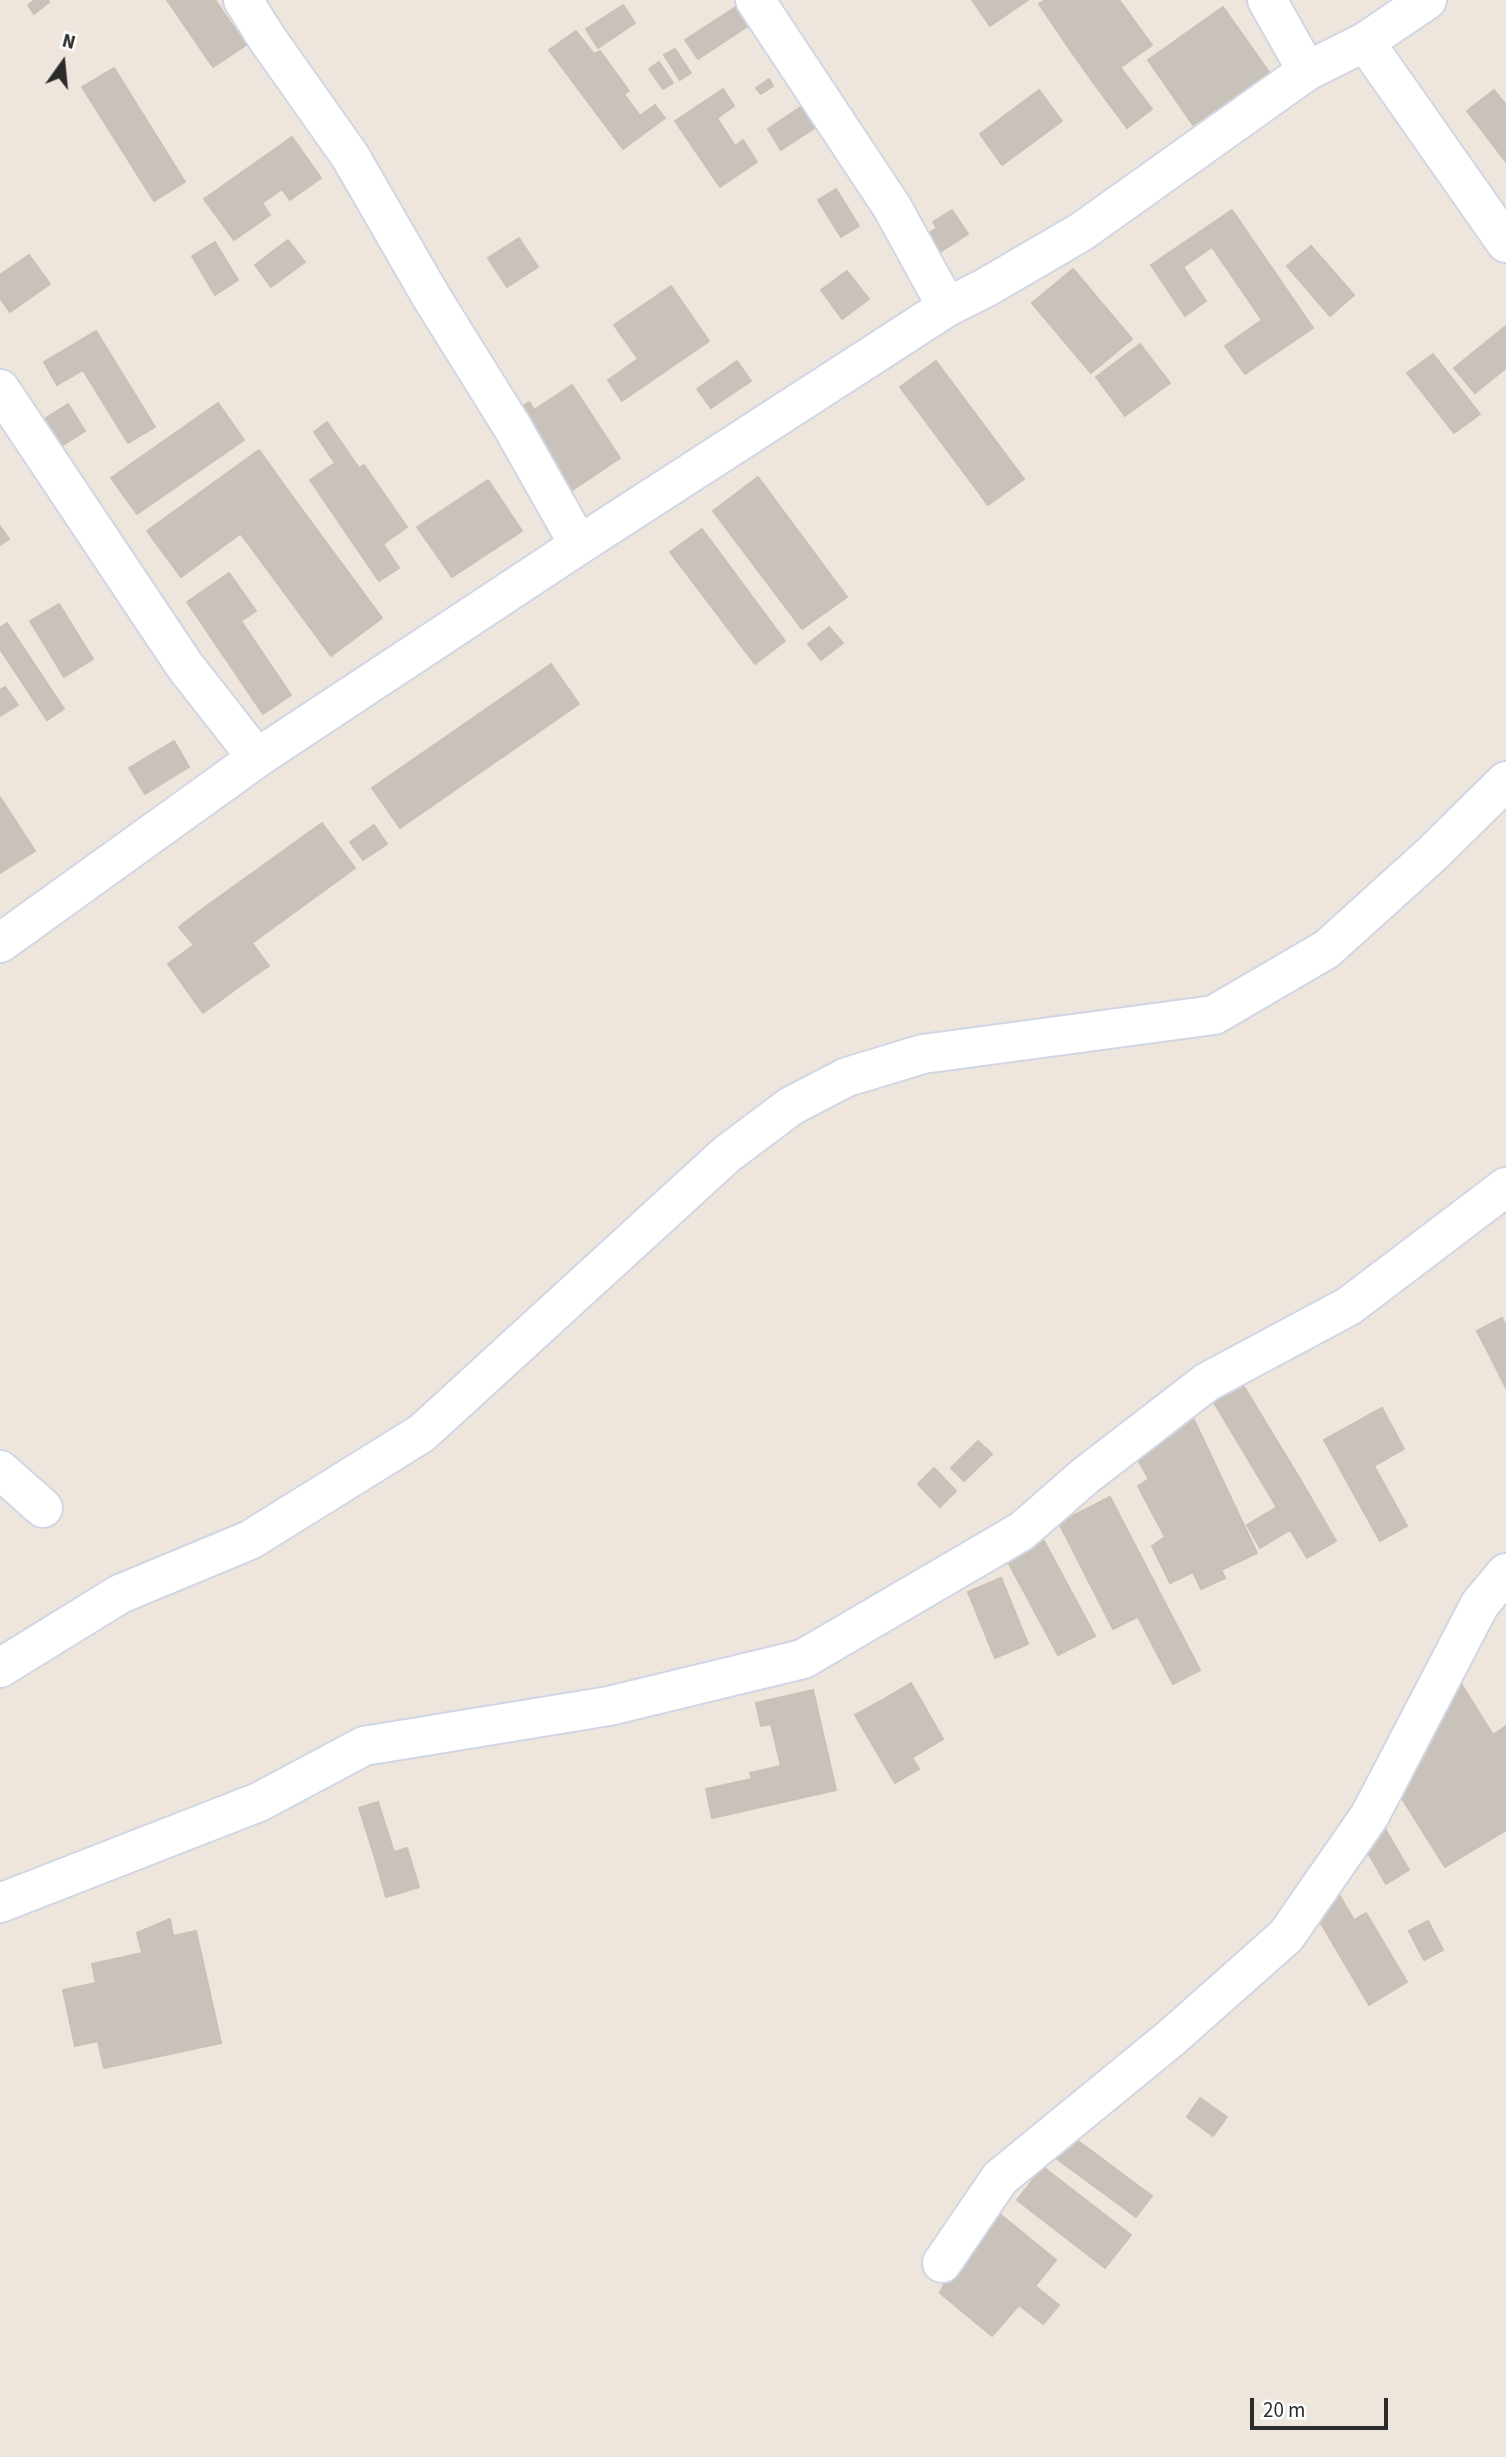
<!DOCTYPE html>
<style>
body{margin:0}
#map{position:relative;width:1506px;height:2457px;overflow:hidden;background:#eee5dc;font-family:"Source Sans 3",sans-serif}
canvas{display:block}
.north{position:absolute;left:28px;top:28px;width:70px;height:70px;-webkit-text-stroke:5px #fff;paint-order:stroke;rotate:15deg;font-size:19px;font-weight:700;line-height:28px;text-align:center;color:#2b2b2b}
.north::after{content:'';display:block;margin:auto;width:24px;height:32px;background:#2b2b2b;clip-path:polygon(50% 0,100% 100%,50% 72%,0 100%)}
.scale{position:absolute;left:1250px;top:2398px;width:138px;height:32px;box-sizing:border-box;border:4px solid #2b2b2b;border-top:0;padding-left:9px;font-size:21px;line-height:24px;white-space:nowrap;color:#2b2b2b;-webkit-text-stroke:5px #fff;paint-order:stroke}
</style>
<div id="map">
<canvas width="1506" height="2457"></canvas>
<div class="north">N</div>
<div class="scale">20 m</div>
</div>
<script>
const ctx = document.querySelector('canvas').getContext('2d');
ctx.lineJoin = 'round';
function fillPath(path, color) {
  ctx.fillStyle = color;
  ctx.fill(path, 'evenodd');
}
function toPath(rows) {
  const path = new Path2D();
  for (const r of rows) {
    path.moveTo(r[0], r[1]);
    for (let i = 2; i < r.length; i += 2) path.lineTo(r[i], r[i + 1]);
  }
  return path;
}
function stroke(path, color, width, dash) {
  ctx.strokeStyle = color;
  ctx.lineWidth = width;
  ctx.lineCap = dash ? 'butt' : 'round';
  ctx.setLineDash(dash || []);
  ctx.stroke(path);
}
const building = toPath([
 [35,0,48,0,49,2,34,14,28,5,35,0],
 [167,0,215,0,246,45,213,67,167,0],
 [972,0,1028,0,990,26,972,0],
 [1045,0,1119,0,1125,8,1068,47,1039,4,1045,0],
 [742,3,754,22,698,59,685,40,742,3],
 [623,5,635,23,598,48,586,29,623,5],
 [1223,7,1269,72,1193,125,1148,60,1223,7],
 [1125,8,1152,45,1095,85,1068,47,1125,8],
 [576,31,594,54,600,51,629,91,624,94,640,116,655,105,665,118,623,149,549,50,576,31],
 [675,49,691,73,680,80,664,55,675,49],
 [659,62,673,83,663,89,649,69,659,62],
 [1120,67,1152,109,1127,128,1095,85,1120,67],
 [114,68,185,182,154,201,82,87,114,68],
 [769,79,773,86,761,94,756,88,769,79],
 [723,89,734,106,717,118,735,146,743,140,757,162,720,187,675,121,723,89],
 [1039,90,1062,121,1002,165,980,134,1039,90],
 [1494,90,1506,105,1506,162,1467,111,1494,90],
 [808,102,822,123,781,150,768,129,808,102],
 [292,137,321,178,290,200,282,189,262,203,270,215,234,240,204,199,292,137],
 [836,189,859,226,841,237,818,200,836,189],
 [952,210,968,234,929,259,917,240,937,228,933,222,952,210],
 [1232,210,1313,328,1245,374,1225,346,1262,320,1212,247,1183,267,1206,301,1185,316,1151,265,1232,210],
 [519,238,538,267,507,287,488,258,519,238],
 [288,240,305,262,271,287,255,265,288,240],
 [215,242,238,280,215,295,192,256,215,242],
 [1311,246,1354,295,1330,316,1287,266,1311,246],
 [29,255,50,284,10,312,0,298,0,275,29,255],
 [1073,269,1132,339,1091,373,1032,303,1073,269],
 [847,271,869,299,842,319,821,290,847,271],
 [671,286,709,341,622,401,608,380,638,359,614,325,671,286],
 [1506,326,1506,368,1475,393,1454,368,1506,326],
 [96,331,155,427,128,443,83,370,57,385,44,362,96,331],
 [1140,344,1170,383,1125,416,1096,377,1140,344],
 [1433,354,1480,414,1454,433,1407,373,1433,354],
 [737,361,751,381,711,408,697,389,737,361],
 [936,361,1024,479,988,505,900,387,936,361],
 [572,385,620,458,571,491,517,410,529,402,534,410,572,385],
 [218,403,244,440,137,514,111,478,218,403],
 [68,404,85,431,60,447,43,420,68,404],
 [327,422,359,468,364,465,407,527,383,544,399,568,379,581,310,480,335,463,314,432,327,422],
 [259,450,292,496,181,577,147,531,259,450],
 [758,477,847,597,802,629,713,511,758,477],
 [488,480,522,531,452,577,417,527,488,480],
 [292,496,382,618,331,656,241,534,292,496],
 [0,526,9,539,0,545,0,526],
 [702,529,785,641,755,664,670,552,702,529],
 [229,573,256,611,241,621,291,695,263,714,187,602,229,573],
 [59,604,93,659,64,677,30,621,59,604],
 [7,623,64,709,47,720,0,649,0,628,7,623],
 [829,627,843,643,821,660,808,644,829,627],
 [551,664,579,704,400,828,372,788,551,664],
 [5,687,18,705,0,716,0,690,5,687],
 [174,741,189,767,145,794,129,768,174,741],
 [0,797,35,851,0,873,0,797],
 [322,823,355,868,252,943,269,966,251,978,201,910,322,823],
 [374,825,387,844,363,860,350,842,374,825],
 [201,910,251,978,203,1013,168,964,194,945,179,927,201,910],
 [1502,1318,1506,1326,1506,1345,1489,1354,1477,1331,1502,1318],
 [1506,1345,1506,1388,1489,1354,1506,1345],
 [1235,1372,1300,1479,1270,1496,1206,1389,1235,1372],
 [1185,1401,1257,1553,1221,1570,1225,1578,1201,1589,1193,1572,1170,1583,1152,1546,1165,1537,1138,1486,1149,1479,1132,1450,1185,1401],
 [1382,1408,1404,1449,1374,1466,1407,1526,1380,1541,1324,1440,1382,1408],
 [978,1441,992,1454,964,1481,951,1468,978,1441],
 [934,1468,956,1491,940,1507,918,1484,934,1468],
 [1300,1479,1336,1541,1307,1558,1270,1496,1300,1479],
 [1110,1497,1165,1603,1113,1629,1059,1523,1110,1497],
 [1277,1507,1290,1530,1260,1548,1247,1525,1277,1507],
 [1044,1541,1095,1636,1058,1655,1007,1560,1044,1541],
 [1001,1578,1028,1644,995,1658,968,1592,1001,1578],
 [1165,1603,1200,1670,1173,1684,1138,1617,1165,1603],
 [1457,1677,1493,1735,1506,1726,1506,1830,1445,1867,1393,1784,1457,1677],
 [911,1683,943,1739,912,1758,879,1702,911,1683],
 [813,1690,836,1790,712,1818,706,1789,752,1779,750,1773,781,1766,771,1724,761,1726,756,1703,813,1690],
 [879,1702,919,1769,895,1783,855,1715,879,1702],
 [378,1802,394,1852,375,1858,359,1808,378,1802],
 [1385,1829,1409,1870,1386,1884,1362,1842,1385,1829],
 [407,1848,419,1887,386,1897,375,1858,407,1848],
 [1338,1893,1354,1920,1366,1913,1407,1982,1369,2005,1312,1908,1338,1893],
 [170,1919,173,1936,196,1931,221,2043,104,2068,98,2041,75,2046,63,1990,96,1983,92,1964,142,1953,137,1933,170,1919],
 [1428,1921,1443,1950,1424,1960,1409,1931,1428,1921],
 [1200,2098,1227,2117,1213,2136,1187,2117,1200,2098],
 [1070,2135,1152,2196,1136,2217,1053,2156,1070,2135],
 [1043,2167,1131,2235,1105,2268,1017,2200,1043,2167],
 [996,2211,1056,2260,1035,2286,1059,2305,1043,2324,1019,2305,992,2336,940,2293,957,2257,996,2211]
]);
const minor = toPath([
 [243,0,266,37,350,156,432,298,513,428,579,545],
 [755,0,892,207,947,307],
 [1267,0,1307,71],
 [1365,42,1506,243],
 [0,389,185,666,257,758],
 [0,1470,43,1508],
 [0,1668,120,1594,250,1540,422,1433,727,1154,791,1106,847,1077,923,1054,1214,1015,1327,949,1432,854,1506,781],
 [0,1903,259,1802,364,1746,609,1706,803,1659,1022,1531,1085,1476,1207,1382,1349,1306,1506,1187],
 [942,2263,1000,2178,1171,2038,1286,1936,1370,1815,1480,1604,1506,1573]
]);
const tertiary = toPath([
 [0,943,257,758,579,545,947,307,985,288,1081,232,1307,71,1365,42,1427,0]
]);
fillPath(building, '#c9c2bb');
stroke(building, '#c9c1b5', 2);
stroke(minor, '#d1d6e5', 42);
stroke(tertiary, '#d1d6e5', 42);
stroke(minor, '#fff', 38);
stroke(tertiary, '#fff', 38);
</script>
